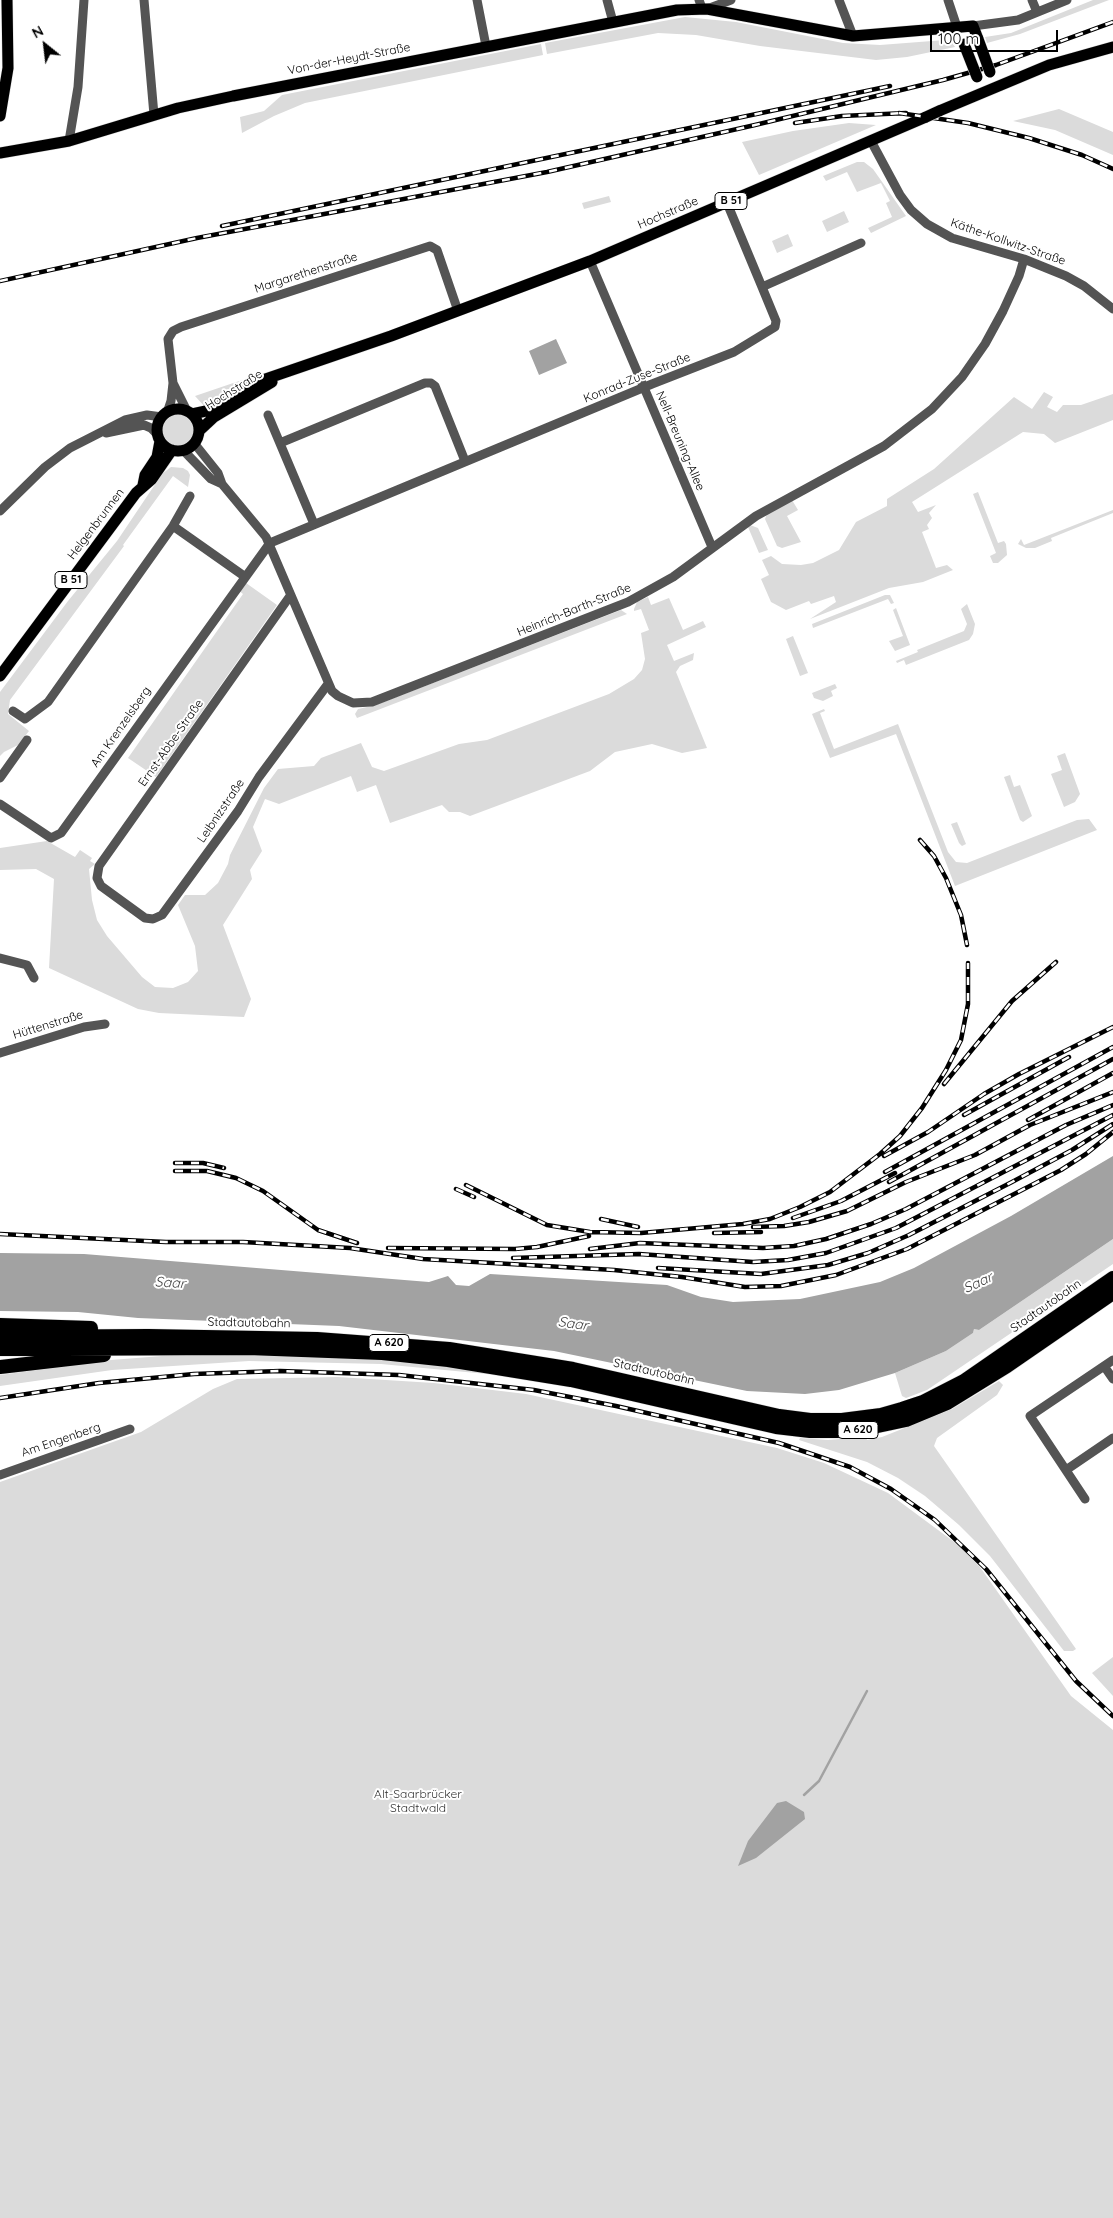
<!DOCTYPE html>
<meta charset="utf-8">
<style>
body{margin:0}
#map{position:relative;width:1113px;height:2218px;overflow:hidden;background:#fff;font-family:Quicksand,sans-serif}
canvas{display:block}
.north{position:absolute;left:20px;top:20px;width:50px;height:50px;-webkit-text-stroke:4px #fff;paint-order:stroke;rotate:331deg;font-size:14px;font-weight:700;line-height:20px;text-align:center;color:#000}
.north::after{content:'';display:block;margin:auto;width:18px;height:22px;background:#000;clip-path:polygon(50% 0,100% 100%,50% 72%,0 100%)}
.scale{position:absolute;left:930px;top:30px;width:128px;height:22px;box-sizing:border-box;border:2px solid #000;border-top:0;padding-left:6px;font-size:15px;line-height:18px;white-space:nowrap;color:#000;-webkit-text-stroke:4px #fff;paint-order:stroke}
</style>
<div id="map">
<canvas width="1113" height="2218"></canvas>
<div class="north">N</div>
<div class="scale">100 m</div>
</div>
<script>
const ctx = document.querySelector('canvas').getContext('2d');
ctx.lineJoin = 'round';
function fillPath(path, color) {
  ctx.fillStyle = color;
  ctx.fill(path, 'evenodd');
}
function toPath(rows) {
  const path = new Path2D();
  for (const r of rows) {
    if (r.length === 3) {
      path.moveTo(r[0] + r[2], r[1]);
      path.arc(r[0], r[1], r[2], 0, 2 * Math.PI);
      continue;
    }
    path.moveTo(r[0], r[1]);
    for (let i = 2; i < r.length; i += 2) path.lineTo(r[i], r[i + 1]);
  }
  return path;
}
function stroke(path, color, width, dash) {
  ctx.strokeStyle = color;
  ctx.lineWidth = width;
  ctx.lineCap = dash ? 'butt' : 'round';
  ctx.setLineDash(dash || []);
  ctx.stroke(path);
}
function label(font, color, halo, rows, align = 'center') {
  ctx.font = font + ' Quicksand,sans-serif';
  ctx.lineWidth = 4;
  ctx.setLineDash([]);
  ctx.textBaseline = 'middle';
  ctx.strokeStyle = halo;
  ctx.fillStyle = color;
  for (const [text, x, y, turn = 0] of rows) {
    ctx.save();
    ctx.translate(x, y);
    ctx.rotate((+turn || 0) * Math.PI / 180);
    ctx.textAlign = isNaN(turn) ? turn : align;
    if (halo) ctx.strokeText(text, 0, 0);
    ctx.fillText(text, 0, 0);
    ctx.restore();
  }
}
const green = toPath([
 [1093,0,1109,0,1020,34,987,43,985,37,1011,33],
 [685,17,736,22,843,43,880,45,945,40,952,42,955,47,907,57,876,60,760,46,696,35,658,33,547,54,545,43],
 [541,44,543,55,305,103,274,116,242,133,240,117,264,111,282,95],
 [1059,109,1113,132,1113,155,1055,130,1013,121],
 [849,123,876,125,759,175,742,142,793,131],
 [857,162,864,162,873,169,906,216,871,233,868,228,892,217,886,203,890,201,881,183,857,192,847,172,826,181,823,176],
 [609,196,611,202,584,209,582,203],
 [844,211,849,222,827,232,822,221],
 [788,234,793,246,777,253,772,241],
 [248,378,249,382,221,397,219,396,205,407,195,396],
 [1044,392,1053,397,1047,407,1057,412,1063,405,1081,405,1113,394,1113,420,1055,443,1044,434,1023,432,912,502,918,512,936,505,929,513,932,518,927,525,929,529,922,532,936,568,947,565,953,570,923,582,889,588,810,619,836,602,834,596,811,604,809,601,786,610,771,602,761,579,769,575,762,560,771,556,782,564,801,565,813,563,839,550,856,522,887,506,887,499,934,469,1014,397,1032,409],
 [178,430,17],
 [171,467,183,468,188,471,190,475,188,487,173,476,123,545,124,546,10,700,8,714,29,731,18,745,4,752,0,756,0,692,68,601,117,541,162,474],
 [978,492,998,543,1004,541,1006,544,1007,555,998,563,993,563,990,556,996,553,973,494],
 [792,500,798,510,787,516,801,542,782,548,777,546,765,519,767,514],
 [1113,510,1113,513,1051,538,1052,541,1035,548,1026,548,1018,544,1021,539,1024,545],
 [750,525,758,528,768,550,759,553,748,527],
 [246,583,277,605,156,777,128,758,243,594,238,590],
 [885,595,890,595,894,603,891,604,888,599,813,628,812,624],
 [648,597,651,605,669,598,683,630,703,621,706,627,667,645,674,661,694,653,693,660,680,666,676,672,707,748,682,753,652,744,615,752,590,771,470,816,460,812,449,812,442,805,390,823,376,785,357,792,351,776,279,804,265,799,253,827,262,851,250,870,252,879,223,925,251,999,244,1017,159,1013,138,1009,49,968,54,879,36,869,0,870,0,848,47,841,75,857,80,850,92,858,90,861,95,864,89,869,92,900,97,920,107,936,142,977,155,987,173,988,188,982,198,971,195,946,178,905,185,895,205,895,218,883,228,864,230,855,264,788,278,769,314,766,321,758,361,743,372,767,384,771,459,744,487,740,609,694,634,679,642,670,645,659,641,633,649,630,641,609,634,611,634,609,637,602],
 [967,604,975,624,973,634,969,640,906,665,904,660,897,663,896,661,918,652,917,650,964,631,967,624,961,609],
 [896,608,910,645,895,651,889,641,903,636,893,610],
 [621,610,627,614,357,718,355,714,358,709,376,705],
 [793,636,808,673,800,676,786,639],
 [835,684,837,688,831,691,833,696,823,701,814,698,812,693],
 [824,709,825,711,820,713,834,749,898,724,948,852,956,862,967,863,1077,820,1089,819,1097,830,955,886,896,734,830,758,812,714],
 [1065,753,1080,794,1075,802,1064,807,1051,774,1062,770,1057,756],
 [1010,775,1014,787,1020,785,1032,816,1023,822,1020,820,1004,777],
 [957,822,966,844,962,846,959,843,951,824],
 [1113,1239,1113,1264,927,1390,906,1398,902,1396,895,1373,946,1351,973,1333,974,1329,979,1330],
 [249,1355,382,1360,488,1371,487,1374,381,1364,249,1361,112,1370,0,1386,0,1375,111,1360,162,1356],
 [338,1377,434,1383,526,1394,777,1448,824,1463,888,1493,957,1544,980,1567,1071,1696,1113,1730,1113,2218,0,2218,0,1482,141,1432,213,1389,237,1379],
 [999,1381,1003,1385,997,1395,937,1438,934,1446,1076,1649,1073,1651,1064,1651,990,1556,959,1525,925,1496,898,1478,867,1462,799,1440,800,1438,828,1440,866,1437,867,1440,882,1437,952,1409],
 [1113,1657,1113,1696,1092,1673]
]);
const water = toPath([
 [556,339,567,363,539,375,529,351],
 [1113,1156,1113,1239,979,1330,974,1329,973,1333,946,1351,895,1373,839,1390,805,1394,747,1391,554,1351,339,1326,138,1318,78,1312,0,1311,0,1253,84,1254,429,1282,448,1276,456,1285,469,1286,490,1274,667,1285,701,1297,733,1302,800,1299,880,1282,914,1268,1011,1216],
 [786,1801,804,1812,805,1819,756,1858,738,1866,748,1841,777,1803]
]);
const stream = toPath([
 [804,1795,819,1781,867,1691]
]);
const minor = toPath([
 [144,0,154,115],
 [477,0,486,46],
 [607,0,613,22],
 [699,0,702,8],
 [839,0,853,36],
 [948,0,957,27],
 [1032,0,1037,12],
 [707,9,731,0],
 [973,26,1018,20,1067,0],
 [69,141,78,87,84,0],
 [871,141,900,195,911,210,927,224,952,238,1024,259,1066,276,1084,286,1113,309],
 [727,203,762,287],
 [590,261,712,547],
 [173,383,187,411],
 [167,413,171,401,173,383,168,339,173,331,181,327,430,246,437,250,458,311],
 [268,415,314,524],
 [106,433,144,425,151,428,157,434],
 [194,443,218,473,222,484,266,537,332,691,338,696,353,703,372,702,628,602,673,577,756,516,884,446,932,409,962,377,985,344,1003,311,1019,276,1024,259],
 [280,443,425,383,431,383,435,386,465,461],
 [183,450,211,479,222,484],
 [0,511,45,467,70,448,125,420,147,415,162,417],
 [173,526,244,576],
 [290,596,99,866,97,878,101,886,145,918,153,919,162,915,238,811,259,777,328,684],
 [13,711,25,719,48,702,173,526,190,496],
 [0,778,27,740],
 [0,804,51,838,61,833,270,543,652,384,734,352,775,327,776,321,762,287,861,243],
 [0,958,27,965,34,978],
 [0,1053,84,1027,105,1024],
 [1104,1366,1113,1379],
 [1066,1470,1113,1438],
 [0,1475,130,1429],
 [1085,1499,1030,1416,1113,1360]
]);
const major = toPath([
 [939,111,1049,65,1113,47],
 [0,116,8,68,7,0],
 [0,153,69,141,178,108,233,96,677,10,707,9,853,36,973,26,978,39],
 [178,430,21],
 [192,414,206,411,254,383,391,336,590,261,926,117],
 [199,431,214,417,272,382],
 [143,485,145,475,157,457,160,441],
 [0,676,136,493,152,479,172,450]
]);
const highway = toPath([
 [0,1325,91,1328],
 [0,1337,148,1336,317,1339,449,1349,573,1369,779,1416,810,1420,842,1420,881,1415,902,1409,923,1402,964,1381,1113,1278],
 [0,1349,248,1348,382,1353,448,1360,571,1380,776,1427,810,1431,842,1431,859,1430,906,1420,947,1403,1007,1366,1113,1293],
 [0,1367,104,1355]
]);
const rail = toPath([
 [899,113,968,123,1029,138,1082,155,1113,169],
 [795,123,842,116,906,113],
 [222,226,890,86],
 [0,281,197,238,547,172,755,125,943,80,996,65,1113,22],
 [920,840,934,856,946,878,961,915,967,945],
 [944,1084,1012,1001,1056,962],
 [964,1115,1069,1057],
 [1028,1120,1113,1073],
 [884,1156,928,1132,984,1094,1019,1074,1113,1027],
 [175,1163,203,1163,224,1168],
 [175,1171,207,1171,236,1178,263,1191,318,1230,357,1243],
 [885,1172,1113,1047],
 [889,1182,1113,1059],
 [466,1185,547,1225,590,1232,641,1233,743,1224,770,1219,800,1207,830,1192,880,1154,900,1136,922,1108,946,1070,961,1040,968,1004,968,963],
 [456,1189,474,1197],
 [793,1218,841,1201,895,1173],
 [601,1219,638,1227],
 [753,1227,784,1226,809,1222,847,1211,906,1182,975,1155,1030,1125,1113,1092],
 [714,1233,761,1232],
 [0,1234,166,1242,243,1242,350,1248,423,1259,614,1270,682,1277,745,1287,781,1286,836,1275,907,1249,1061,1170,1086,1154,1113,1132],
 [388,1248,515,1249,537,1247,589,1236],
 [590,1249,640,1243,763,1248,794,1246,826,1239,871,1224,906,1209,1066,1125,1113,1105],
 [513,1258,639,1254,753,1262,788,1260,826,1253,896,1228,1113,1115],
 [658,1268,761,1274,828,1265,868,1253,909,1235,1012,1182,1072,1150,1113,1124],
 [0,1398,99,1383,194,1374,280,1371,399,1375,534,1390,616,1406,779,1443,850,1467,891,1489,935,1520,986,1569,1076,1681,1113,1716]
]);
const majorBridge = toPath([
 [978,39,990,72],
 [964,44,977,77],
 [926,117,939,111]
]);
const shields = [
 [731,201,32],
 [71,580,32],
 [389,1343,40],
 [858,1430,40]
];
const shieldNames = [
 ["B 51",731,201],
 ["B 51",71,580],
 ["A 620",389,1343],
 ["A 620",858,1430]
];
const streetNames = [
 ["Von-der-Heydt-Straße",349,59,-11],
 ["Hochstraße",668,213,-23],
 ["Käthe-Kollwitz-Straße",1008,242,19],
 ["Margarethenstraße",306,273,-18],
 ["Konrad-Zuse-Straße",637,378,-22],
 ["Hochstraße",234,390,-32],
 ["Nell-Breuning-Allee",680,441,67],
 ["Helgenbrunnen",96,524,-53],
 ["Heinrich-Barth-Straße",574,610,-22],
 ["Am Krenzelsberg",121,727,-55],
 ["Ernst-Abbe-Straße",171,743,-55],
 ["Leibnizstraße",221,811,-56],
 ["Hüttenstraße",48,1025,-17],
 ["Stadtautobahn",1046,1306,-35],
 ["Stadtautobahn",249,1323,1],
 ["Stadtautobahn",654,1372,13],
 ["Am Engenberg",61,1440,-19]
];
const parkNames = [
 ["Alt-Saarbrücker",418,1794],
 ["Stadtwald",418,1808]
];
const waterNames = [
 ["Saar",170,1283,4],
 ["Saar",978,1283,-25],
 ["Saar",573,1324,8]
];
fillPath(green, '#dbdbdb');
fillPath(water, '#a2a2a2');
stroke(stream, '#a2a2a2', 2.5);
stroke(major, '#dbdbdb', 12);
stroke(highway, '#dbdbdb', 15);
stroke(minor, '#545454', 9);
stroke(major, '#000', 11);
stroke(highway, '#000', 14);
stroke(rail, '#000', 4.5);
stroke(rail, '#fff', 2.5, [8]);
stroke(majorBridge, '#dbdbdb', 12, []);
stroke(majorBridge, '#000', 11);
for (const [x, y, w] of shields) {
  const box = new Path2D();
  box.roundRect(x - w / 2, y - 8.5, w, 17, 4);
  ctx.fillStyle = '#fff';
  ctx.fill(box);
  stroke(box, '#000', 1);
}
label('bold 11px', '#000', null, shieldNames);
label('12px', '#000', '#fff', streetNames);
label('12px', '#323232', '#fff', parkNames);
label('italic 14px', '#434343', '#fff', waterNames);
</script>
